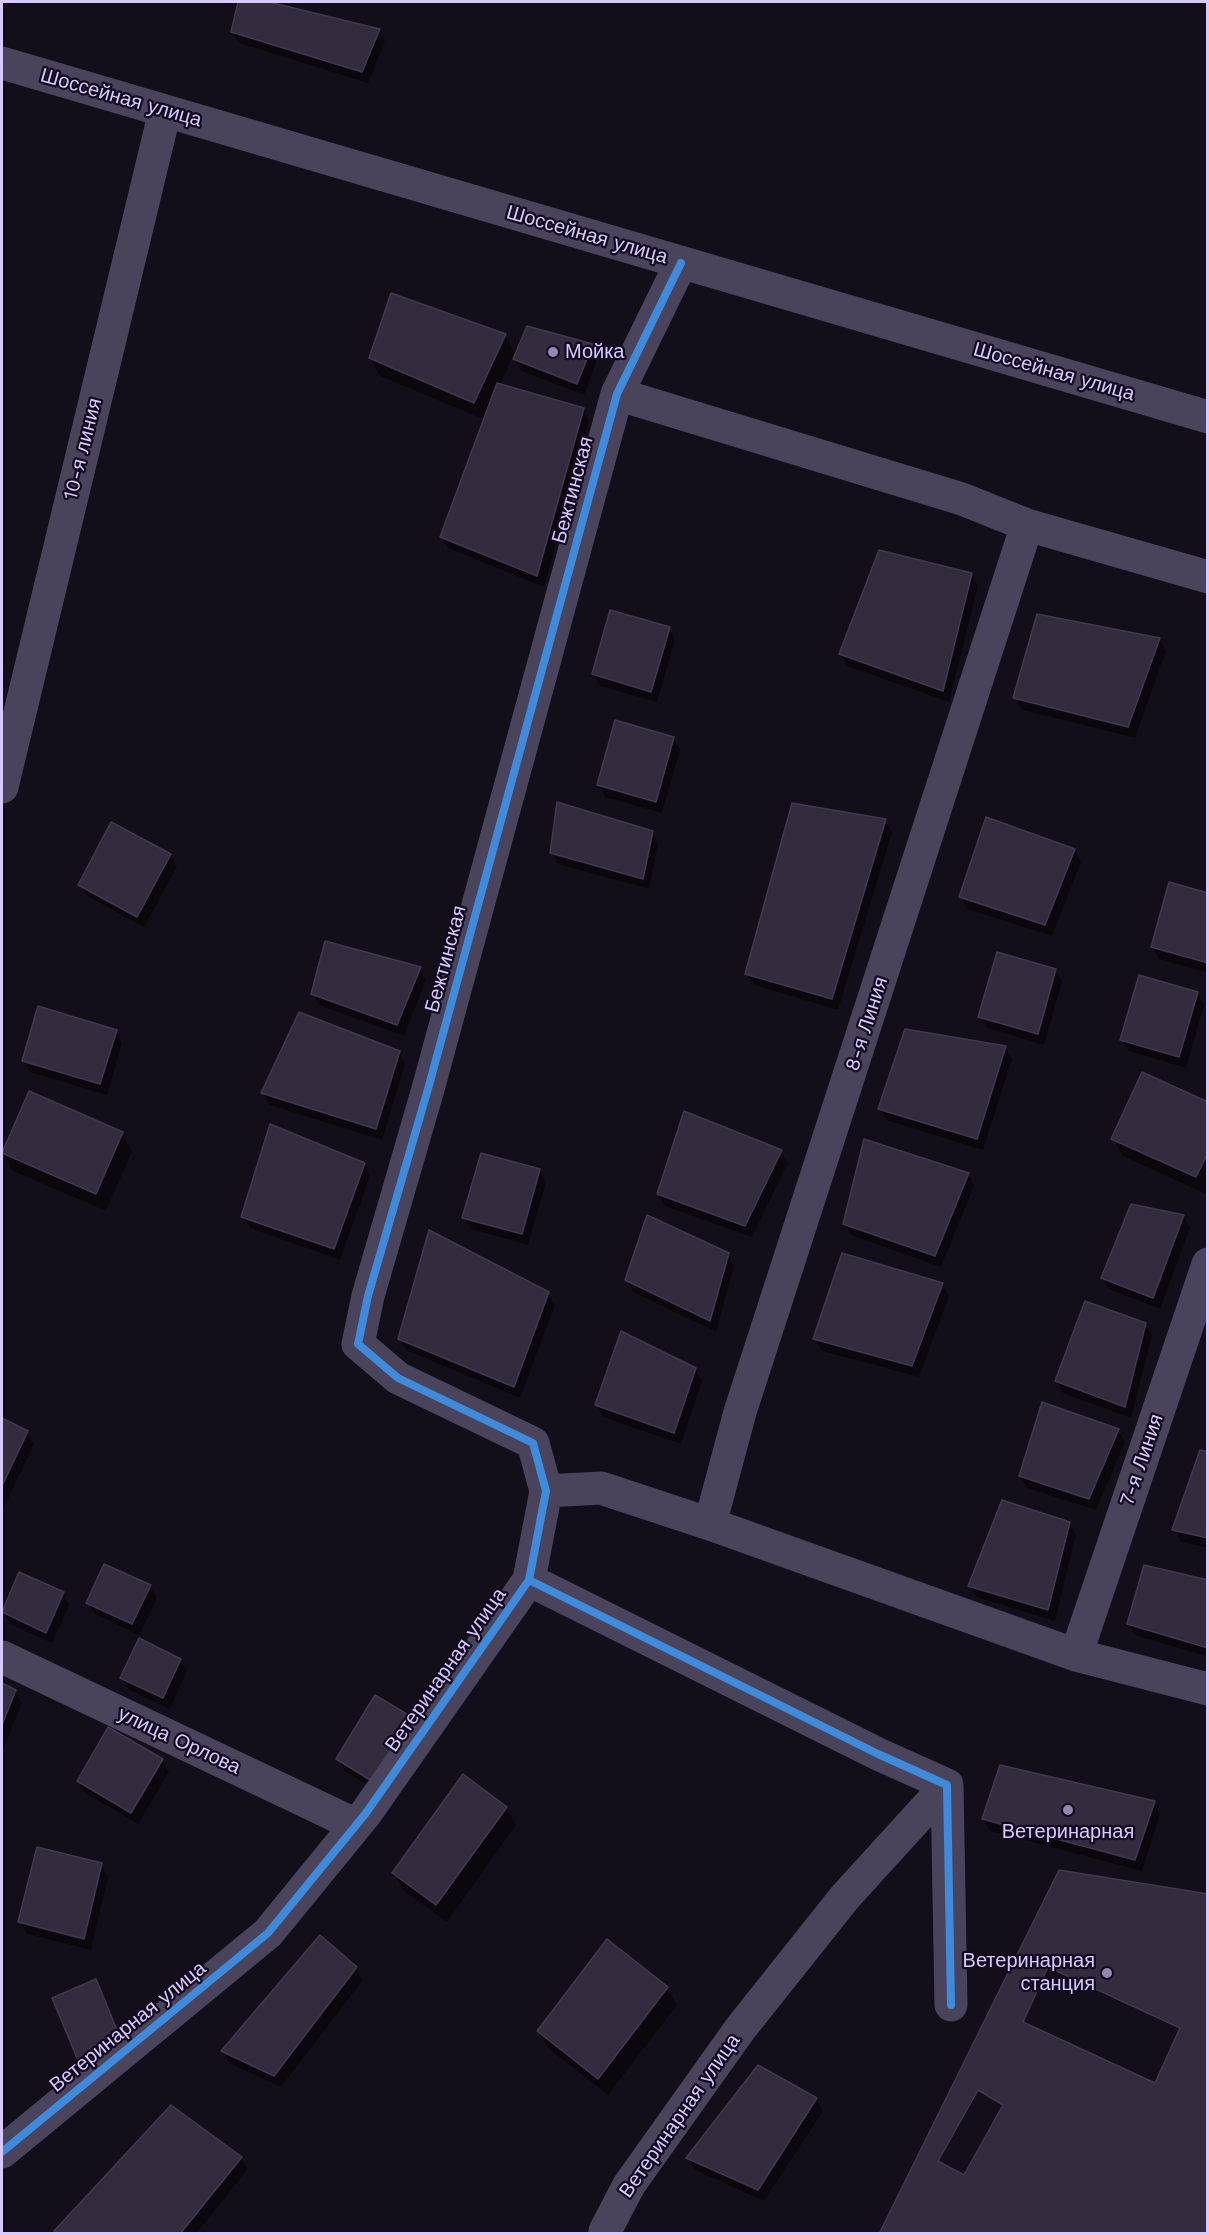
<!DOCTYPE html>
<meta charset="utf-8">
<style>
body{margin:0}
#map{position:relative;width:1209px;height:2235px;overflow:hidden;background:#130f1a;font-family:"Work Sans",sans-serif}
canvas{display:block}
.frame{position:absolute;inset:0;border:3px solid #d8c9ff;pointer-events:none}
</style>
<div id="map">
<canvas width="1209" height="2235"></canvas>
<div class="frame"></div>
</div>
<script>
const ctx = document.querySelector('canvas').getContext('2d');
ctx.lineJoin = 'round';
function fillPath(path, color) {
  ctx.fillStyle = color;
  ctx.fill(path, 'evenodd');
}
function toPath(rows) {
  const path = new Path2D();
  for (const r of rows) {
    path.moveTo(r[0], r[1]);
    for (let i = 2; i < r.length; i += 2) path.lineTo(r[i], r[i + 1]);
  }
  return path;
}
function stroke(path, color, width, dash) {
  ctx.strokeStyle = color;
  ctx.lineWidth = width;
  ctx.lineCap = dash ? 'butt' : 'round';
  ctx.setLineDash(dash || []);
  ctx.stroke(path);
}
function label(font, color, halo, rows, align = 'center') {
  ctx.font = font + ' "Work Sans",sans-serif';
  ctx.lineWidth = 4.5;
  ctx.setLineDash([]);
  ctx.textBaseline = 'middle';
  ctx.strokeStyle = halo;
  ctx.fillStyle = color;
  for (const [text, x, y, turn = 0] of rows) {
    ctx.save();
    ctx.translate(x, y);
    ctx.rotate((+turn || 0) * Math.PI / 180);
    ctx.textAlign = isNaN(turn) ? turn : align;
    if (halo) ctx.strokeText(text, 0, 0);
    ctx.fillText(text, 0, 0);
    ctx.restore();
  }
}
const shadow = toPath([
 [240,2,263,2,379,30,385,42,368,83,239,43,232,32],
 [505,335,516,355,592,346,598,357,584,395,521,371,513,356,500,385,583,409,589,421,544,587,448,548,441,537,485,420,380,376,370,358],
 [971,574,978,586,949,702,847,666,840,654],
 [669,628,675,640,657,702,600,686,593,674],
 [1159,639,1166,651,1135,738,1022,710,1015,698],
 [674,739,680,750,662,813,605,797,599,785],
 [885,820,892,832,838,1010,754,985,747,974],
 [652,833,658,845,649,889,558,864,551,852],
 [1074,850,1081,862,1052,936,967,909,961,897],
 [170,855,177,867,144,927,87,896,80,885],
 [1208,895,1208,973,1159,959,1152,947],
 [420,968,426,980,404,1036,319,1005,313,993],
 [1055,970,1062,982,1044,1045,987,1028,980,1016],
 [1197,993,1204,1005,1186,1068,1129,1051,1122,1040],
 [116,1031,122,1043,107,1095,30,1072,23,1060],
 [1005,1047,1012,1059,983,1150,886,1120,880,1109],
 [399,1052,405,1064,382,1140,270,1105,263,1093],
 [1208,1104,1206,1194,1123,1156,1113,1139],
 [122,1134,132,1151,106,1211,13,1171,3,1153],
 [781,1151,788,1163,752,1237,665,1206,658,1194],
 [364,1164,370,1176,340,1260,250,1228,243,1216],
 [539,1170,546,1182,528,1245,471,1229,464,1217],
 [968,1174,974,1186,941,1267,851,1235,844,1223],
 [1183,1216,1190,1228,1160,1309,1109,1289,1103,1278],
 [728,1254,734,1266,716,1332,633,1292,627,1280],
 [942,1284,949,1296,919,1377,822,1351,815,1339],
 [548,1294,555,1305,520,1398,406,1350,399,1338],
 [1145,1324,1152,1336,1131,1418,1063,1393,1057,1381],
 [695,1369,702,1381,681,1444,603,1417,597,1405],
 [2,1420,27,1432,34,1444,2,1511],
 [1118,1430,1125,1442,1096,1510,1027,1488,1020,1476],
 [1208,1454,1208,1548,1181,1542,1174,1530],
 [1069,1524,1076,1535,1055,1621,976,1597,970,1585],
 [1208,1582,1208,1657,1135,1635,1128,1624],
 [150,1586,157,1598,139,1635,95,1614,88,1603],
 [63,1593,69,1605,52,1643,10,1624,3,1612],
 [180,1660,187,1671,170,1709,129,1690,122,1678],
 [2,1684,15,1691,22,1703,2,1752],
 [414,1720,382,1794,345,1771,338,1759],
 [162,1760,169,1772,138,1824,85,1793,79,1781],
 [1154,1802,1160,1814,1142,1871,990,1831,983,1819],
 [506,1808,516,1825,447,1922,404,1891,394,1873],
 [101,1865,108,1877,91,1950,27,1934,20,1922],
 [356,1968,363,1980,281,2087,229,2063,222,2051],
 [95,1981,129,2059,88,2076,54,1998],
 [667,1988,677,2005,608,2095,549,2049,538,2032],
 [816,2099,823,2111,764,2201,695,2170,688,2158],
 [241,2158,248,2169,196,2234,57,2234,56,2231]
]);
const building = toPath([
 [238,2,269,2,380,29,362,72,231,32,238,2],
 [391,293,506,334,474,403,369,358,391,293],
 [527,326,593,344,577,384,513,359,527,326],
 [497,383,584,408,537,576,440,537,497,383],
 [879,550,972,573,943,691,839,654,879,550],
 [610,610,670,627,651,692,592,674,610,610],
 [1037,614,1160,638,1128,727,1013,698,1037,614],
 [615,720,674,737,656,802,597,785,615,720],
 [557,802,653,831,643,879,550,853,557,802],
 [792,803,886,819,832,999,745,974,792,803],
 [986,817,1075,849,1045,925,959,897,986,817],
 [111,822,171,854,137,917,78,885,111,822],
 [1169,882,1208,893,1208,963,1151,947,1169,882],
 [325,941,421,967,397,1025,311,994,325,941],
 [997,952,1056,969,1038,1034,978,1017,997,952],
 [1139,975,1198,992,1179,1057,1120,1040,1139,975],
 [38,1006,117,1030,100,1084,22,1061,38,1006],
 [299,1012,400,1051,376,1129,261,1093,299,1012],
 [905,1029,1006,1046,977,1139,878,1109,905,1029],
 [1142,1072,1208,1102,1208,1153,1196,1177,1111,1139,1142,1072],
 [29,1091,123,1132,96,1194,2,1153,29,1091],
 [684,1111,782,1150,745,1226,657,1194,684,1111],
 [270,1124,365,1163,334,1249,241,1217,270,1124],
 [864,1139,969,1173,935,1256,843,1224,864,1139],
 [481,1153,540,1169,522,1234,462,1218,481,1153],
 [1131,1204,1184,1215,1153,1298,1101,1278,1131,1204],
 [647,1215,729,1253,710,1321,625,1280,647,1215],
 [429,1230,549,1292,514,1387,398,1339,429,1230],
 [842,1253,943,1283,912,1366,813,1339,842,1253],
 [1085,1301,1146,1323,1125,1407,1055,1381,1085,1301],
 [621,1331,696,1368,674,1433,595,1405,621,1331],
 [1042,1402,1119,1429,1089,1499,1019,1476,1042,1402],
 [2,1418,28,1431,2,1486,2,1418],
 [1200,1450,1208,1452,1208,1538,1172,1530,1200,1450],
 [1002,1500,1070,1522,1048,1610,968,1586,1002,1500],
 [104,1564,151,1585,132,1624,86,1603,104,1564],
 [1144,1565,1208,1580,1208,1648,1127,1624,1144,1565],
 [19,1572,64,1592,46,1633,2,1612,19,1572],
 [139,1638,181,1659,163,1698,120,1678,139,1638],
 [2,1683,16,1690,2,1725,2,1683],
 [375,1695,415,1719,375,1783,336,1759,375,1695],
 [108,1727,163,1759,131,1813,77,1781,108,1727],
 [1000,1765,1155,1801,1135,1860,982,1819,1000,1765],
 [463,1774,507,1807,436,1905,392,1873,463,1774],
 [37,1847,102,1863,84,1939,18,1922,37,1847],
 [1059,1870,1208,1894,1208,2234,879,2234,1059,1870],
 [320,1935,357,1967,274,2076,221,2051,320,1935],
 [607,1939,668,1987,598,2079,537,2031,607,1939],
 [1048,1967,1180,2028,1155,2083,1023,2022,1048,1967],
 [96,1979,124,2047,80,2065,52,1998,96,1979],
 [758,2065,817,2098,758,2190,686,2158,758,2065],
 [978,2090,1003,2105,964,2175,938,2161,978,2090],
 [171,2105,242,2157,180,2234,59,2234,54,2231,171,2105]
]);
const minor = toPath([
 [2,63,1208,417],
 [617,394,962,499,1027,525,1208,577],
 [2,787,165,111],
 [546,1491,601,1488,710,1524,1076,1655,1208,1689],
 [710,1524,740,1412,1027,525],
 [529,1580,546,1491,533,1443,398,1378,358,1344,368,1296,428,1089,617,394,681,263],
 [1076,1655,1208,1264],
 [2,1657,356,1825],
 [2,2152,268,1933,366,1813,529,1580,878,1754,947,1785,951,2005],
 [605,2231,629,2185,740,2029,845,1897,947,1785]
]);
const cycleway = toPath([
 [529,1580,546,1491,533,1443,398,1378,358,1344,368,1296,428,1089,617,394,681,263],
 [2,2152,268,1933,366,1813,529,1580,878,1754,947,1785,951,2005]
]);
const markers = [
 [553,352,6,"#9388af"],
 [1068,1810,6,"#9388af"],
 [1107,1973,6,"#9388af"]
];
const streetNames = [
 ["Шоссейная улица",121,98,16],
 ["Шоссейная улица",587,235,16],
 ["Шоссейная улица",1054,372,16],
 ["10-я линия",83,449,-76],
 ["Бежтинская",573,490,-75],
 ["Бежтинская",446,959,-75],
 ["8-я Линия",867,1024,-72],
 ["7-я Линия",1142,1460,-71],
 ["Ветеринарная улица",446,1670,-55],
 ["улица Орлова",179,1741,25],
 ["Ветеринарная улица",128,2027,-39],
 ["Ветеринарная улица",680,2116,-55]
];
const poiNames = [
 ["Мойка",565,352],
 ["Ветеринарная",1068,1832,"center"],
 ["Ветеринарная",1095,1961,"right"],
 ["станция",1095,1984,"right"]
];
fillPath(shadow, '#0007');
fillPath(building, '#322c3e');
stroke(building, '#413950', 1.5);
stroke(minor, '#49445b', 33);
stroke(cycleway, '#408adc', 8);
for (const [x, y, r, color] of markers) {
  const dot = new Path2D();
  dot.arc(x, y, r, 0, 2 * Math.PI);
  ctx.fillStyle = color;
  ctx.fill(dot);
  stroke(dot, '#120b1f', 2);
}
label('20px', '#d8c9ff', '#120b1f', streetNames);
label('20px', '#d8c9ff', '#120b1f', poiNames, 'left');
</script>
